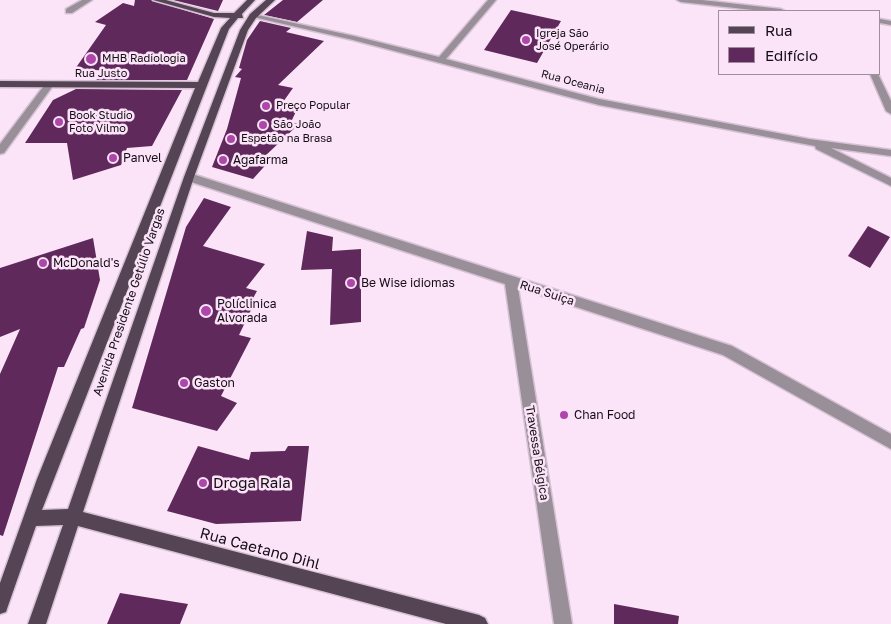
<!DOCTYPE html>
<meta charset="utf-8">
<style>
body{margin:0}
#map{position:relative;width:891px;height:624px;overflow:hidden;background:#fbe3f8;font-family:"Golos Text",sans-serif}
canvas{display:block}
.legend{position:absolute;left:718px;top:10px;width:162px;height:65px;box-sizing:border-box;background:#fbe3f8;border:1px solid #9f8e9d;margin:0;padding:6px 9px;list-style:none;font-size:15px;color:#150e15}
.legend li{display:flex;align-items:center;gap:10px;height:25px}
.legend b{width:25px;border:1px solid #9f8e9d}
</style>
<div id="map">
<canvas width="891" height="624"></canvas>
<ul class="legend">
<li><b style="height:6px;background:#554554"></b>Rua</li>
<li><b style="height:14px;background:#5f295c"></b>Edifício</li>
</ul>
</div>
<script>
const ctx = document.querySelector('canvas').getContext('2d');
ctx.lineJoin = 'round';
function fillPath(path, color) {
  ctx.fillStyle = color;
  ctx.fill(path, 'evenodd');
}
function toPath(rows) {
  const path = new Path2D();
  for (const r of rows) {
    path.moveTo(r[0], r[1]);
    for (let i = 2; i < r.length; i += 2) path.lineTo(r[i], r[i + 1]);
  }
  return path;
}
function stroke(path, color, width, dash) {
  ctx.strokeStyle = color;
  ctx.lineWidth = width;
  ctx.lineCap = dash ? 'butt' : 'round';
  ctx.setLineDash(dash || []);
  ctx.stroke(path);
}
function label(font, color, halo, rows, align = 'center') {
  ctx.font = font + ' "Golos Text",sans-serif';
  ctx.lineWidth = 5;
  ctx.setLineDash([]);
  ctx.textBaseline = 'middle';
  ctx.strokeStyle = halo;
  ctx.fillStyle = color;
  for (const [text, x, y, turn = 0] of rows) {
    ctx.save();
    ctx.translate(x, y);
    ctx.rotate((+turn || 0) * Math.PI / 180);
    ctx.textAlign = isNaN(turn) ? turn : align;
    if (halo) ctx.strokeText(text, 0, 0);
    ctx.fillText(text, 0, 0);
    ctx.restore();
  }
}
const building = toPath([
 [135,0,151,0,214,19,187,80,96,80,115,71,75,69,106,25,95,22,123,3,134,6],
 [173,0,223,0,218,11],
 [283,0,323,0,297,22,264,15],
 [511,10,561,21,537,63,484,50],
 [260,21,291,28,286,32,324,41,278,85,293,88,283,102,299,105,291,122,299,124,264,157,271,159,253,179,212,167,227,129,241,78,235,77,242,69,239,68,247,40],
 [76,89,182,90,152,146,127,148,121,165,73,180,67,143,25,143,53,100],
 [204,198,231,207,203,246,265,264,246,288,257,291,247,309,251,310,239,335,251,338,221,396,237,403,217,431,132,408,186,227],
 [868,226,890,237,870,268,848,256],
 [307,231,333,237,332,251,361,249,361,322,330,325,332,269,301,270],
 [93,238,100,280,84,328,81,329,64,367,58,367,3,536,0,535,0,374,20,329,0,337,0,268],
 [198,446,249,460,251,452,285,451,288,446,309,446,301,521,216,524,167,511],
 [120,593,188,604,180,624,107,624],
 [614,604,679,616,678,624,614,624]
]);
const minor = toPath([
 [82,0,92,0,72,13,66,13,66,9,82,0],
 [488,0,496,0,446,59,599,99,809,139,891,150,891,156,831,148,891,178,891,186,816,149,815,146,599,105,353,40,249,16,253,14,354,36,439,57,488,0],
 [677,0,702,0,781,9,785,11,762,11,681,2,677,0],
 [880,19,891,21,891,25,880,23,880,19],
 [870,74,878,74,891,101,891,114,886,111,870,74],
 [49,82,54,85,52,87,4,153,0,154,0,144,46,83,49,82],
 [189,173,732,346,891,434,891,449,723,355,518,288,572,624,554,624,505,284,185,180,184,177,189,173]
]);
const major = toPath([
 [153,0,166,0,214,13,234,13,247,0,255,0,242,14,243,18,238,18,229,29,42,510,68,509,184,177,240,30,250,14,266,0,275,0,256,18,248,30,194,177,83,512,479,615,485,618,488,624,446,624,78,526,46,624,28,624,63,525,36,526,8,606,6,612,0,614,0,583,37,479,195,88,0,87,0,81,198,82,221,28,230,18,214,17,153,0]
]);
const markers = [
 [526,40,5,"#ae47aa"],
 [91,59,6,"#ae47aa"],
 [266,106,5,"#ae47aa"],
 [59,122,5,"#ae47aa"],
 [263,125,5,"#ae47aa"],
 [231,139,5,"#ae47aa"],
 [113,158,5,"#ae47aa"],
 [223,160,5,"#ae47aa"],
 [43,263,5,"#ae47aa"],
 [351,283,5,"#ae47aa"],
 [206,311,6,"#ae47aa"],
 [184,383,5,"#ae47aa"],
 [564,415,5,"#ae47aa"],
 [203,483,5,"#ae47aa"]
];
const farPoinames = [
 ["Igreja São",536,34],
 ["José Operário",536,47],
 ["MHB Radiologia",102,59],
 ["Preço Popular",276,106],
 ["Book Studio",69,116],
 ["Foto Vilmo",69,129],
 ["São João",273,125],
 ["Espetão na Brasa",241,139]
];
const farStreetnames = [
 ["Rua Justo",101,74],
 ["Rua Oceania",573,82,15]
];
const poiNames = [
 ["Panvel",123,158],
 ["Agafarma",233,160],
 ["McDonald's",53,263],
 ["Be Wise idiomas",361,283],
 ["Políclinica",217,304],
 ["Alvorada",217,318],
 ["Gaston",194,383],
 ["Chan Food",574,415]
];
const streetNames = [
 ["Rua Suiça",547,293,18],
 ["Avenida Presidente Getúlio Vargas",129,302,-71],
 ["Travessa Bélgica",537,453,81]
];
const nearPoinames = [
 ["Droga Raia",213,483]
];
const nearStreetnames = [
 ["Rua Caetano Dihl",260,549,15]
];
fillPath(building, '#5f295c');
stroke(minor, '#d6c1d4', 3);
stroke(major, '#d6c1d4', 3);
fillPath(minor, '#998f98');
fillPath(major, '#554554');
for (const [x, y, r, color] of markers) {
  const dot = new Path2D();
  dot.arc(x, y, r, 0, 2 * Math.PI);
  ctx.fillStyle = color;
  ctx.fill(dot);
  stroke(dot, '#fbe3f8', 2);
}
label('11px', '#150e15', '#fbe3f8', farPoinames, 'left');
label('11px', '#150e15', '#fbe3f8', farStreetnames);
label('12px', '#150e15', '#fbe3f8', poiNames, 'left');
label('12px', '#150e15', '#fbe3f8', streetNames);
label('15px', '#150e15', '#fbe3f8', nearPoinames, 'left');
label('15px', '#150e15', '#fbe3f8', nearStreetnames);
</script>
